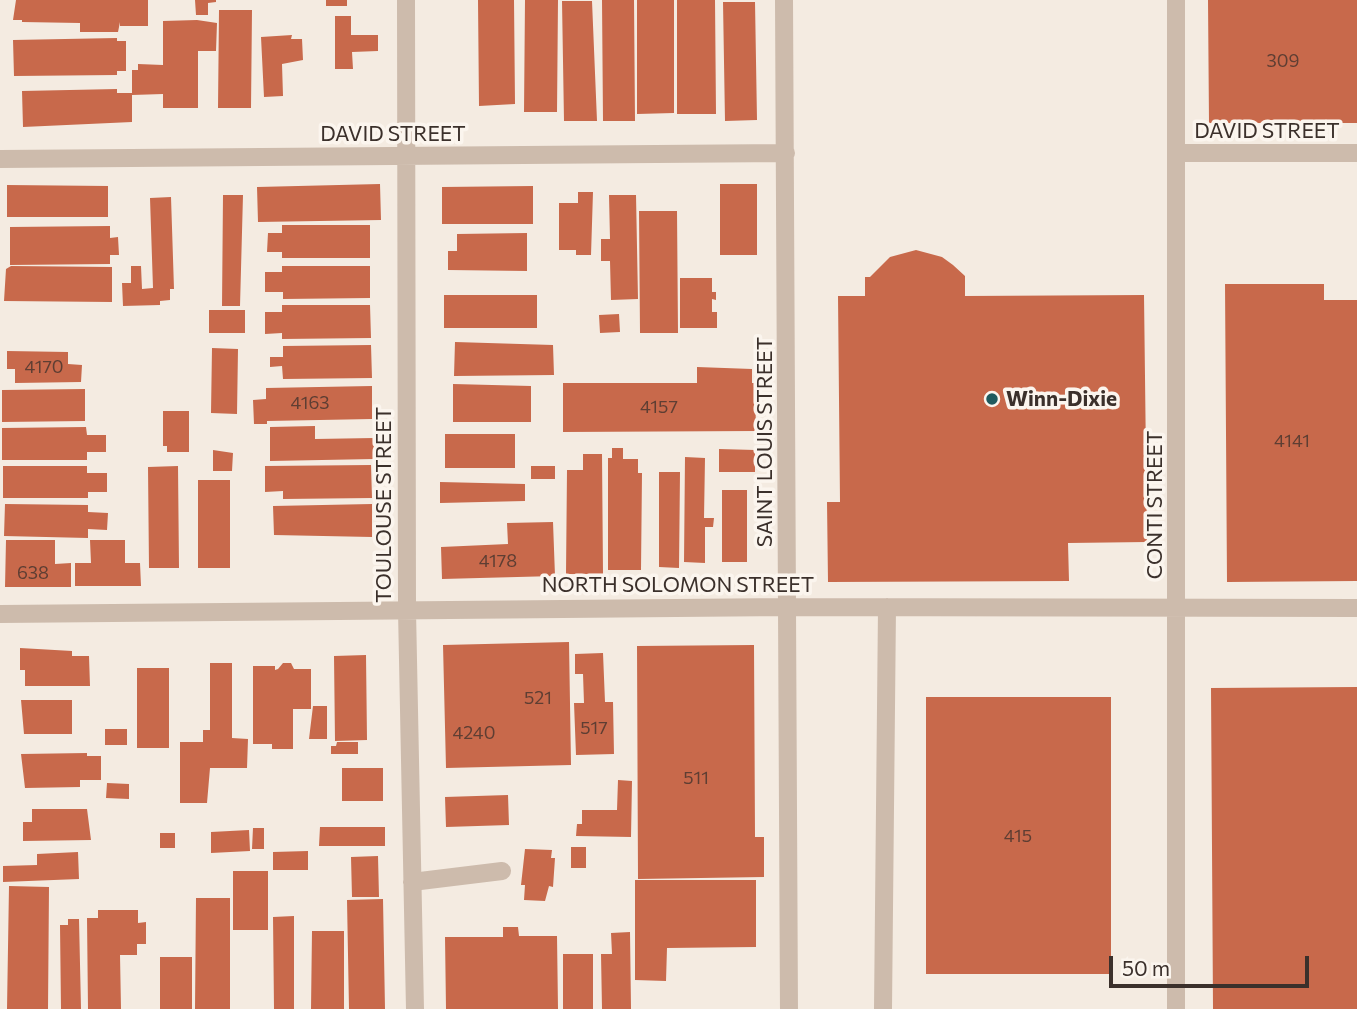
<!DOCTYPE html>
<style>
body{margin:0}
#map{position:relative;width:1357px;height:1009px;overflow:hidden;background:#f4ebe1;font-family:Commissioner,sans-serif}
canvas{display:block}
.scale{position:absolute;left:1109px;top:956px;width:200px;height:32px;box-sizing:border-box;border:4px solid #3b302b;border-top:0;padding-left:9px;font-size:21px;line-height:24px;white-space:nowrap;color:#3b302b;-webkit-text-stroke:5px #fbf5ee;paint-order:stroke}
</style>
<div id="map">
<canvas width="1357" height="1009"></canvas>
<div class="scale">50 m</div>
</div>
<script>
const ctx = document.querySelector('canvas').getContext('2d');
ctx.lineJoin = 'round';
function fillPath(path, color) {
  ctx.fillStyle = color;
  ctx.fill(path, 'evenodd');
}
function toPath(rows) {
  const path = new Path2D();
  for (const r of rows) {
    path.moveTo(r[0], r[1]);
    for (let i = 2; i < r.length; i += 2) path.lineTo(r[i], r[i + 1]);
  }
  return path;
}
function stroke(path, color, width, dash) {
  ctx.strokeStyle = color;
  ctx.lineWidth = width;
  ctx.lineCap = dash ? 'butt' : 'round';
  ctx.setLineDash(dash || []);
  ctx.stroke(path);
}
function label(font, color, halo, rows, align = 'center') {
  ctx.font = font + ' Commissioner,sans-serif';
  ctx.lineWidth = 7;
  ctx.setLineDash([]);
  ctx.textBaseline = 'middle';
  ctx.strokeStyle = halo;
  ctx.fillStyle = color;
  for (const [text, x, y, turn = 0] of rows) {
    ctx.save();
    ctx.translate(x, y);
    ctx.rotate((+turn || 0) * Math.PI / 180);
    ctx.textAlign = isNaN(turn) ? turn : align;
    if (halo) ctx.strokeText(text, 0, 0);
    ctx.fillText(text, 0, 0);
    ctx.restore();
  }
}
const building = toPath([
 [16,0,148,0,148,26,120,26,120,22,118,32,80,32,80,23,22,22,22,20,13,20],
 [195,0,216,0,216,2,208,3,208,15,196,15],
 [326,0,347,0,347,6,326,6],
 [478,0,514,0,515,104,479,106],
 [525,0,558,0,557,112,524,112],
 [602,0,634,0,635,121,603,121],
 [637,0,674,0,674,113,637,114],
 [677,0,715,0,716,114,677,114],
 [1208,0,1357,0,1357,123,1209,123],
 [562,1,592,1,597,121,564,121],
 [723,2,755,2,757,120,725,121],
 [219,10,252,10,251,108,218,108],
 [335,16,351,16,351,35,378,35,378,51,352,52,353,69,335,69],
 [197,20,217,23,216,51,198,51,198,108,163,108,163,94,132,95,132,122,23,127,22,91,117,89,117,93,132,93,132,70,138,70,138,64,163,65,163,21],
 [292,35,291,39,302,39,303,60,282,64,283,96,264,97,261,37],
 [117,38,117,41,126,41,126,71,117,71,117,75,14,76,13,40],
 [380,184,381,220,258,222,257,187],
 [720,184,757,184,757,255,720,255],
 [7,185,108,186,108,217,7,217],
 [533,186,533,224,442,224,442,187],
 [578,192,593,192,591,255,576,255,576,250,559,250,559,203,578,203],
 [223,195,243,195,240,306,222,306],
 [609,195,636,195,638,299,611,300,610,261,601,261,601,239,610,239],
 [171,197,174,289,170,289,170,300,160,301,160,305,123,306,122,283,131,283,131,266,141,266,142,289,153,288,150,198],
 [639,211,677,211,678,333,640,333],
 [282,225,370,225,370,258,282,258,282,252,267,252,268,233,282,233],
 [110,226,110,238,118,237,119,255,110,255,110,264,10,265,10,227],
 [527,233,527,271,448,270,448,251,457,251,457,234],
 [916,250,942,257,953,265,965,276,965,296,1144,295,1147,542,1068,543,1069,581,828,582,827,502,840,502,838,296,865,296,865,277,870,277,890,257],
 [11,266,112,267,112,302,4,301,6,269],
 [282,266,370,266,370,298,283,299,283,292,265,292,265,272,282,272],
 [680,278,712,278,712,292,716,292,716,300,712,299,712,312,717,312,717,328,680,328],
 [1225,284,1324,284,1324,300,1357,300,1357,581,1227,582],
 [444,295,537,295,537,328,444,328],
 [282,305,370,305,371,338,282,339,282,333,265,334,265,312,282,312],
 [209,310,245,310,245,333,209,333],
 [619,314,620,332,600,333,599,315],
 [455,342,553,345,554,375,454,376],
 [371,345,372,378,283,379,282,366,270,367,270,357,283,357,283,346],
 [212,348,238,349,237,414,211,413],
 [7,351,68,352,68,364,82,365,81,382,15,383,15,369,7,369],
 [697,367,752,369,752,383,755,383,756,431,563,432,563,383,697,383],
 [453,384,531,386,531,422,453,422],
 [372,386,372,419,267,421,267,424,254,424,253,400,266,399,266,388],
 [85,389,85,421,2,422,2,390],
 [163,411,189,411,189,452,167,452,167,446,163,446],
 [315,426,315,439,374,438,374,459,270,461,270,427],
 [86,427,87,435,106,435,106,452,87,452,87,460,2,460,2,428],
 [445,434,515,434,515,468,445,468],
 [612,448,623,448,623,459,638,459,638,473,642,473,641,570,608,570,608,458,612,458],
 [719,449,755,450,755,472,719,472],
 [213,450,233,453,232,471,213,471],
 [583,454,602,454,603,574,566,574,567,470,583,470],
 [685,457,705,458,704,518,714,518,713,527,705,527,705,563,684,562],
 [371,465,372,498,283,499,283,491,265,492,265,466],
 [3,466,87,466,87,473,107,473,107,492,88,492,88,498,3,498],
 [178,466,179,568,149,568,148,467],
 [531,466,555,466,555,479,531,479],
 [659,472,680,472,679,568,659,567],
 [198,480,230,480,230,568,198,568],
 [440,482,525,484,525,501,440,503],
 [722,490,747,490,747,562,722,562],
 [5,504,88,505,88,512,108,513,107,530,88,529,88,538,4,536],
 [372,504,372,537,274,535,273,506],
 [553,522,555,576,442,579,441,547,508,544,507,523],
 [6,540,55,540,55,564,71,563,71,587,5,587],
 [90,540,125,540,125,563,140,563,141,586,75,586,75,563,91,563],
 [569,642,571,765,446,768,443,645],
 [754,645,755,837,764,837,764,877,638,879,637,646],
 [20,648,72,651,72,656,89,656,90,686,25,686,25,670,20,670],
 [603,653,605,702,613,702,614,754,576,755,574,703,584,703,583,674,575,674,575,654],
 [366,655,367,740,335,741,334,656],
 [210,663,232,663,232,738,248,739,247,768,210,768,207,803,180,803,180,742,203,742,203,730,210,730],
 [283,663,291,663,294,669,311,669,311,709,293,709,293,749,272,749,272,744,253,744,253,666,275,666,275,670,278,669],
 [137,668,169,668,169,748,137,748],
 [1357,687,1357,1009,1213,1009,1211,688],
 [926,697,1111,697,1111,974,926,974],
 [21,700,72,700,72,734,24,734],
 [313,706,327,706,327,739,309,739],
 [105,729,127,729,127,745,105,745],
 [337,742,358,742,358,754,331,754,331,746,336,746],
 [87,753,87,756,101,756,101,780,80,780,80,787,25,788,21,754],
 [342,768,383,768,383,801,342,801],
 [618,780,632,781,631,837,576,836,577,824,582,824,582,810,617,810],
 [107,783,129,784,129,799,106,798],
 [508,795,509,825,446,827,445,797],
 [32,809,87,809,91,840,23,841,23,822,32,822],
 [320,827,385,827,385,846,319,846],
 [253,828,264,828,264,849,252,849],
 [249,830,250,851,211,853,211,832],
 [160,833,175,833,175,848,160,848],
 [571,847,586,847,586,868,571,868],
 [525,849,552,850,551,858,555,858,553,887,549,886,545,901,524,900,525,885,521,885],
 [308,851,308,870,273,870,273,852],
 [78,852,79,879,3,882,3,866,37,865,37,854],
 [378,856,379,897,352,897,351,857],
 [233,871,268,871,268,930,233,930],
 [635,880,756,880,756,947,667,948,666,981,635,980],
 [9,886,49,887,48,1009,7,1009],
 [196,898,230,898,230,1009,195,1009],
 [383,899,385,1009,349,1009,347,900],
 [98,910,138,910,138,923,146,922,146,944,137,944,137,955,120,955,121,1009,88,1009,87,918,98,918],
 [294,916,294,1009,274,1009,273,917],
 [68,919,79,919,81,1009,61,1009,60,925,68,925],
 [503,927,518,927,519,936,557,936,558,1009,446,1009,445,937,503,937],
 [312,931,344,931,344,1009,311,1009],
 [630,932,631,1009,602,1009,601,954,612,954,611,933],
 [563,954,593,954,593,1009,563,1009],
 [160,957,192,957,192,1009,160,1009]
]);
const minor = toPath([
 [406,0,407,610,415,1009],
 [784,0,789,1009],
 [1176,0,1176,1009],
 [1176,153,1357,153],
 [0,159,786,153],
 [0,614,788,607,1357,608],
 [412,882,502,871],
 [883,1009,887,607]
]);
const markers = [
 [992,399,7,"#1f5a5e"]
];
const numberNames = [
 ["309",1283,61],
 ["4170",44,367],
 ["4163",310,403],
 ["4157",659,407],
 ["4141",1292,441],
 ["4178",498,561],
 ["638",33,573],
 ["521",538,698],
 ["517",594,728],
 ["4240",474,733],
 ["511",696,778],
 ["415",1018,836]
];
const streetNames = [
 ["DAVID STREET",1267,131],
 ["DAVID STREET",393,134],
 ["SAINT LOUIS STREET",765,442,-90],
 ["TOULOUSE STREET",384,505,-90],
 ["CONTI STREET",1155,505,-90],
 ["NORTH SOLOMON STREET",678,585]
];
const poiNames = [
 ["Winn-Dixie",1006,399]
];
fillPath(building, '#c8694b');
stroke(minor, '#cdbbac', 18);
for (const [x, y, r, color] of markers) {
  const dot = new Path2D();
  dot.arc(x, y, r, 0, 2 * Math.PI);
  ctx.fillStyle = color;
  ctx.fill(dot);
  stroke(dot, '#fbf5ee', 2.5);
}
label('18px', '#5e3e33', null, numberNames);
label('21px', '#3b302b', '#fbf5ee', streetNames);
label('bold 21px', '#3b302b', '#fbf5ee', poiNames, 'left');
</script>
